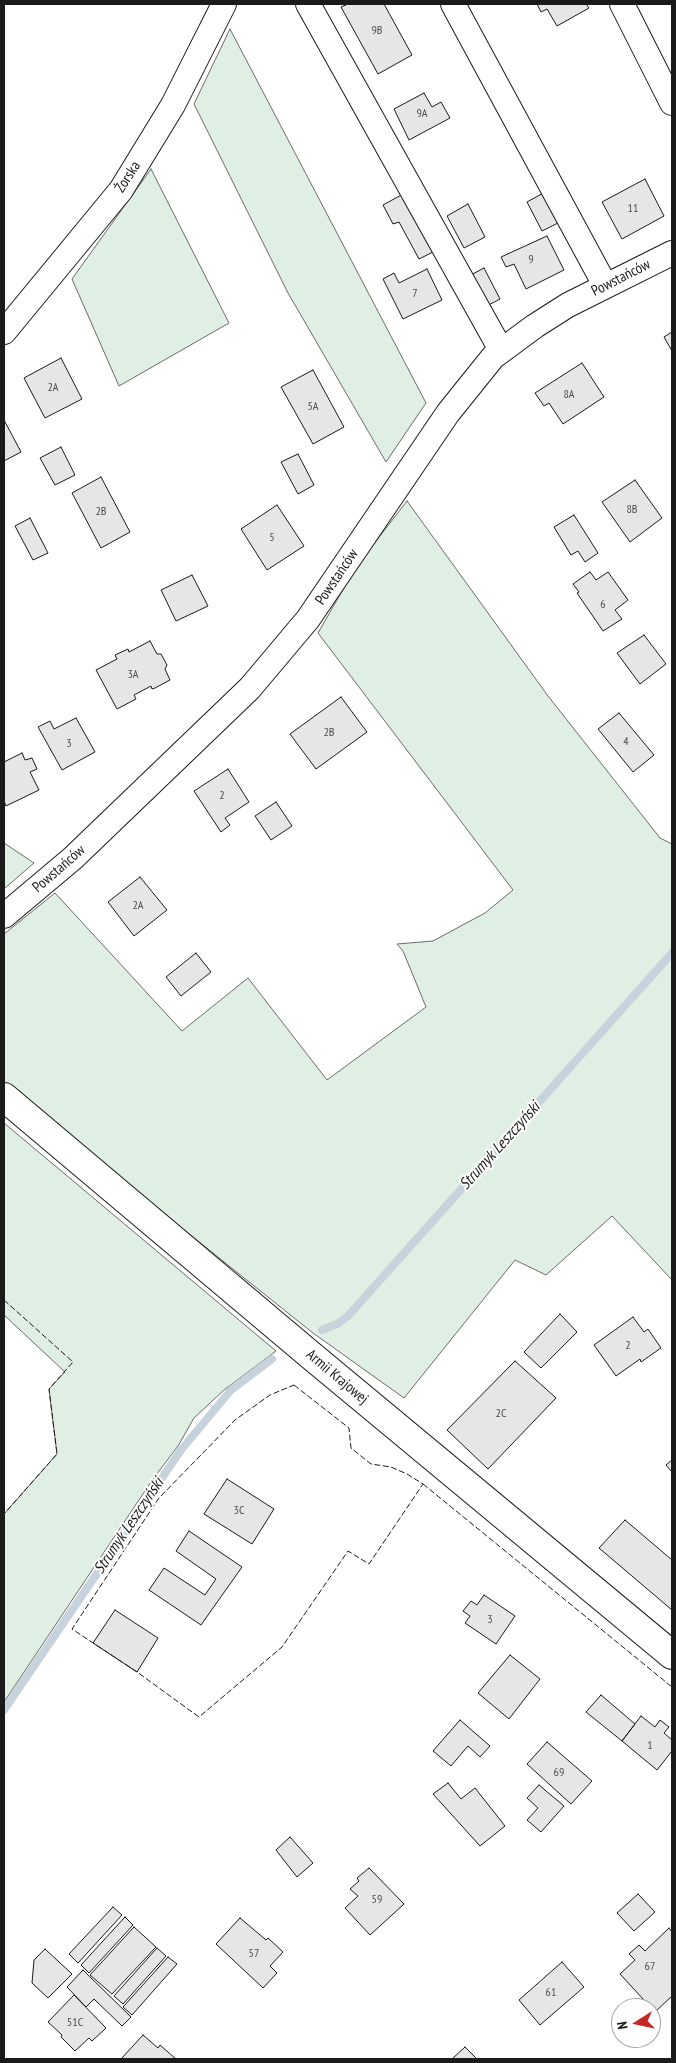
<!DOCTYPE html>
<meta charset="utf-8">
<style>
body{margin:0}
#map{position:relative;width:676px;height:2063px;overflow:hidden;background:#fff;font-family:"PT Sans Narrow",sans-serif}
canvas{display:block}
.frame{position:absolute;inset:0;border:5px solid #1a1a1a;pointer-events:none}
.north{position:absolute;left:611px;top:1998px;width:50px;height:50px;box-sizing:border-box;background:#fff;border:1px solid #a3a3a3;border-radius:50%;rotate:260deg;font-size:14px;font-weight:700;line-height:20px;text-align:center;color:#1a1a1a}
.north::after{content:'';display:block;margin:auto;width:18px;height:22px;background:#c62828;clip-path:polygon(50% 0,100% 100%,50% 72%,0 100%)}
</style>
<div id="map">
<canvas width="676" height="2063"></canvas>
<div class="frame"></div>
<div class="north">N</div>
</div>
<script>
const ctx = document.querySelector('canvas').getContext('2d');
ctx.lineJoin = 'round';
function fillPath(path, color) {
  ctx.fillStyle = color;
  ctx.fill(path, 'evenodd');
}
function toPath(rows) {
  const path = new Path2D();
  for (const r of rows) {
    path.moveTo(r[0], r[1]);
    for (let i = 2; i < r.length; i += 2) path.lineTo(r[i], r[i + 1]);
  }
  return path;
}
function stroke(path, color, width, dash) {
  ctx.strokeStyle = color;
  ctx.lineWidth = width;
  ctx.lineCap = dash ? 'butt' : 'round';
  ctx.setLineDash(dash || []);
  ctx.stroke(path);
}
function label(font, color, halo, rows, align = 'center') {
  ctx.font = font + ' "PT Sans Narrow",sans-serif';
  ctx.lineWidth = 4;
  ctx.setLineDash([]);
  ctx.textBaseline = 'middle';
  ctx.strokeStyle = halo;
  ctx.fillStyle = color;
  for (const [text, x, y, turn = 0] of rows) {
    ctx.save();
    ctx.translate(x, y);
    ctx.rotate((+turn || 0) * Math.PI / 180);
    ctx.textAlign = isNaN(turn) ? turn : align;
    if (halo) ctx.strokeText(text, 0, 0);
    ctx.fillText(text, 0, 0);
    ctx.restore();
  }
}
const green = toPath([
 [230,29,426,403,386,462,288,293,194,104,230,29],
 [151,169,229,323,119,386,72,279,151,169],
 [407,501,548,696,660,838,672,844,672,1280,612,1216,546,1275,515,1260,404,1398,313,1333,4,1086,4,934,55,893,182,1031,248,978,327,1080,426,1007,403,951,397,944,433,941,485,913,513,890,318,633,356,567,407,501],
 [4,843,34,863,4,889,4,843],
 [4,1123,276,1351,224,1390,194,1418,178,1446,153,1479,4,1702,4,1514,57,1454,49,1389,65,1372,4,1315,4,1123]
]);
const stream = toPath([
 [322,1330,337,1324,348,1316,672,953],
 [4,1710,181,1450,231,1390,272,1359]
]);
const building = toPath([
 [348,4,384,4,412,55,378,74,341,7,348,4],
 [537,4,586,4,589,8,557,26,547,9,541,12,537,4],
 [424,93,432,107,441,102,450,118,409,140,394,109,424,93],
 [645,179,664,216,622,239,602,202,645,179],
 [547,191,562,221,542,231,527,202,547,191],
 [403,194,435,251,419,259,399,222,393,224,383,205,403,194],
 [468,204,485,237,464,248,447,216,468,204],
 [547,236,564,270,526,289,514,264,506,267,501,257,547,236],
 [484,268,500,299,483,308,467,277,484,268],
 [427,269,442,300,403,319,383,279,394,273,399,283,427,269],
 [672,332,672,351,664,337,672,332],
 [61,358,82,399,45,418,24,378,61,358],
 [582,363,604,397,563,424,549,403,544,406,535,393,582,363],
 [313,370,344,427,313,444,281,387,313,370],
 [4,420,21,452,4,461,4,420],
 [61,447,75,475,55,485,40,458,61,447],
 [298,454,314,485,298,494,281,462,298,454],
 [101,477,130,532,101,548,72,493,101,477],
 [635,480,662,518,630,542,602,502,635,480],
 [277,505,304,546,267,570,241,529,277,505],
 [574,515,598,553,585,562,578,551,571,555,554,527,574,515],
 [30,518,48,553,33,560,15,526,30,518],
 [590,572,596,580,608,572,628,600,615,610,622,619,603,631,577,593,579,592,573,584,590,572],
 [192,575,208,606,176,621,161,590,192,575],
 [644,635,666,664,640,684,617,653,644,635],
 [150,641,157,654,161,654,167,665,165,669,170,680,155,688,152,689,151,686,134,695,136,699,117,709,96,670,117,659,115,655,128,649,129,652,150,641],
 [341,697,367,732,316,769,290,734,341,697],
 [619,713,654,755,633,772,598,729,619,713],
 [76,718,95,752,62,770,38,727,50,721,54,729,76,718],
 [22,753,25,760,32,758,37,769,30,772,39,790,6,806,4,801,4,762,22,753],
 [228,769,249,802,225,818,230,825,221,832,194,791,228,769],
 [276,802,292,826,271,840,255,816,276,802],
 [140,877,167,910,134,936,108,902,140,877],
 [196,953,211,972,181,996,166,977,196,953],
 [560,1314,577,1332,541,1368,524,1352,560,1314],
 [633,1317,644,1332,648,1329,661,1348,641,1362,640,1359,616,1376,594,1345,633,1317],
 [515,1361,556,1398,488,1469,447,1430,515,1361],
 [672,1460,672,1472,666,1465,672,1460],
 [227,1479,274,1509,252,1544,204,1514,227,1479],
 [625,1520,672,1560,672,1610,599,1548,625,1520],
 [189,1531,242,1567,201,1625,149,1590,164,1568,205,1595,216,1579,176,1551,189,1531],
 [484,1595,515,1616,496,1644,465,1623,470,1616,463,1611,471,1601,477,1605,484,1595],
 [115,1610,158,1638,137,1672,93,1643,115,1610],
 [510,1655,540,1679,509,1719,478,1693,510,1655],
 [601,1695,635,1724,622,1741,586,1712,601,1695],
 [641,1716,655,1727,660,1720,669,1727,664,1733,672,1740,672,1751,657,1770,622,1741,641,1716],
 [460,1720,490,1746,480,1757,468,1746,451,1766,433,1751,460,1720],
 [547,1742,592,1781,571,1804,527,1764,547,1742],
 [448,1783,461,1799,475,1788,505,1826,480,1846,433,1794,448,1783],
 [539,1785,564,1806,541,1832,527,1820,538,1808,527,1798,539,1785],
 [290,1837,313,1863,297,1877,276,1850,290,1837],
 [369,1868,404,1904,370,1935,345,1908,358,1896,350,1889,359,1881,357,1878,369,1868],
 [638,1894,655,1912,634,1931,617,1913,638,1894],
 [113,1907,122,1915,78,1963,69,1954,113,1907],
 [125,1917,133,1925,89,1973,81,1965,125,1917],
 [240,1918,266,1940,268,1938,283,1952,270,1966,277,1973,263,1988,216,1944,240,1918],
 [134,1927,156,1947,112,1994,90,1975,134,1927],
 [669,1928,672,1932,672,1996,655,2012,620,1974,635,1960,629,1954,639,1945,645,1951,669,1928],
 [157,1948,166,1956,123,2004,114,1996,157,1948],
 [45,1949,72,1974,48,1998,32,1983,34,1960,45,1949],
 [168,1957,177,1964,132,2015,123,2007,168,1957],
 [562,1962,584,1987,540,2025,519,2000,562,1962],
 [83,1970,131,2017,122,2026,94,1999,86,2007,67,1987,83,1970],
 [74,1995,106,2028,92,2041,89,2038,75,2051,61,2037,62,2035,48,2022,74,1995],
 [143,2035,158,2048,160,2045,176,2059,121,2059,143,2035],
 [465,2047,477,2059,452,2059,465,2047]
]);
const minor = toPath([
 [308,4,501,350],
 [453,4,605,285],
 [622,4,672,103],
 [4,332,121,190,173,105,224,4],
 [4,916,73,858,250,688,308,619,448,413,493,357,535,326,568,305,672,253]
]);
const tertiary = toPath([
 [4,1097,314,1358,672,1655]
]);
const fence = toPath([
 [4,1300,73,1362,49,1389,57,1454,4,1514],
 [294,1385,349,1428,351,1448,371,1464,391,1467,407,1474,423,1484,369,1564,348,1551,282,1647,199,1717,137,1672,72,1629,159,1498,235,1420,270,1395,294,1385],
 [423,1484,672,1687]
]);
const numberNames = [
 ["9B",377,31],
 ["9A",422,114],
 ["11",633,209],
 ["9",531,260],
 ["7",415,294],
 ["2A",53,388],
 ["8A",569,395],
 ["5A",313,407],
 ["8B",632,510],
 ["2B",101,512],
 ["5",272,538],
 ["6",603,605],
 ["3A",133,675],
 ["2B",329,733],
 ["4",626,742],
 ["3",69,744],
 ["2",222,796],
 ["2A",138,906],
 ["2",628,1346],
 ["2C",501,1414],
 ["3C",239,1511],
 ["3",490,1620],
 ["1",650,1746],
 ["69",559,1773],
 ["59",377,1900],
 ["57",254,1954],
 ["67",650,1967],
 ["61",551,1993],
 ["51C",75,2023]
];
const streetNames = [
 ["Żorska",128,177,-57],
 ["Powstańców",621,278,-27],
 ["Powstańców",337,577,-56],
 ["Powstańców",59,869,-41],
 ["Armii Krajowej",337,1377,40]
];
const waterNames = [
 ["Strumyk Leszczyński",500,1146,-48],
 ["Strumyk Leszczyński",129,1526,-56]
];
fillPath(green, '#e0efe3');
stroke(green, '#6a6a6a', 1);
stroke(stream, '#c6d2dc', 8);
fillPath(building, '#e6e6e6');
stroke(building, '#1a1a1a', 1);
stroke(minor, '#1a1a1a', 26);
stroke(tertiary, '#1a1a1a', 30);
stroke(minor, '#fff', 24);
stroke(tertiary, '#fff', 28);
stroke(fence, '#1a1a1a', 1, [6, 2.5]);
label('12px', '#4d4d4d', null, numberNames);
label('15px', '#1a1a1a', '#fff', streetNames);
label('italic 16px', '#1a1a1a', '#fff', waterNames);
</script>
